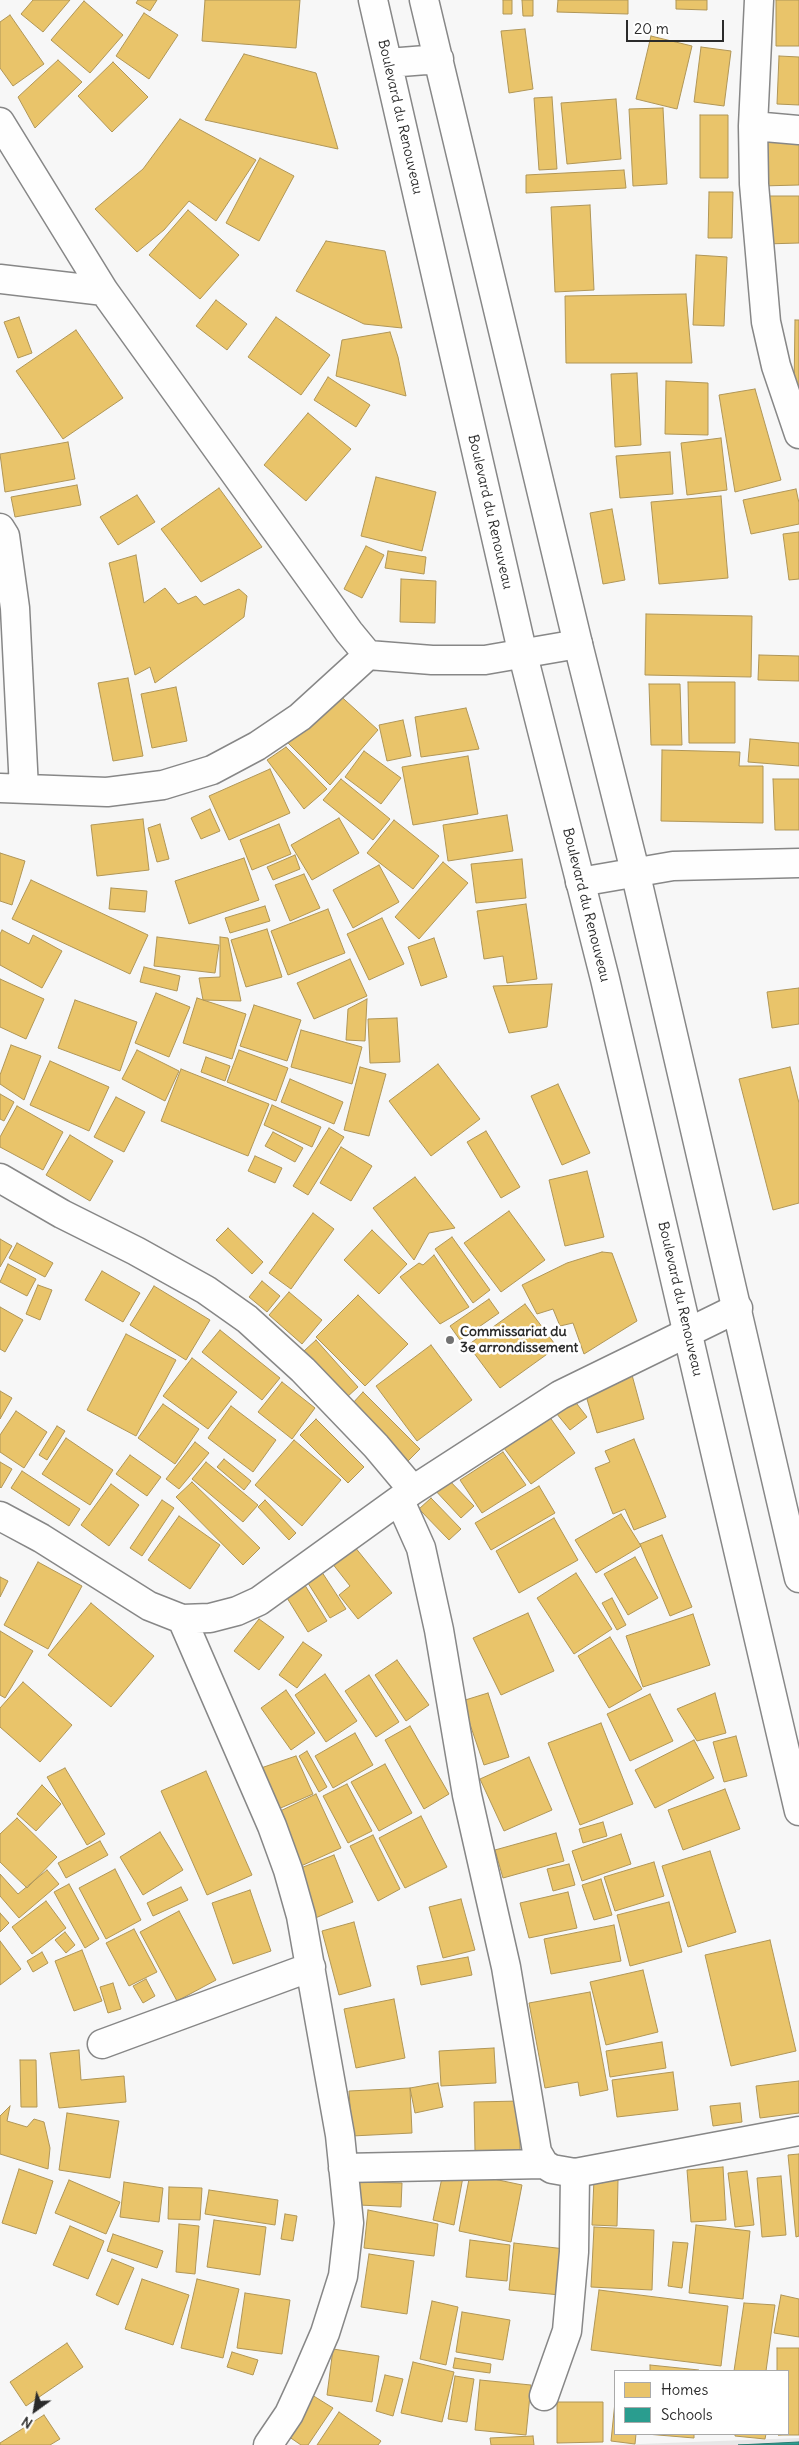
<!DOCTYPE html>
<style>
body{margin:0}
#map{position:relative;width:799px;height:2445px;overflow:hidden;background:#f7f7f7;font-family:Delius,sans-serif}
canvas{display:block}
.legend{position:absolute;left:614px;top:2370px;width:175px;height:65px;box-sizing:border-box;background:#fff;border:1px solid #aaa;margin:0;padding:6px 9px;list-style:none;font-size:15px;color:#2b2b2b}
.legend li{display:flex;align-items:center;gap:10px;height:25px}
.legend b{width:25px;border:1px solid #aaa}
.north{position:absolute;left:10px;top:2385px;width:50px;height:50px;-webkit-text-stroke:4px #fff;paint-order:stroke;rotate:212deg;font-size:14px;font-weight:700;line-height:20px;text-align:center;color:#2b2b2b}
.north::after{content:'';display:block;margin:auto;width:18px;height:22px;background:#2b2b2b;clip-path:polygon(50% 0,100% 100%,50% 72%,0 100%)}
.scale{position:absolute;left:626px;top:20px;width:98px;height:22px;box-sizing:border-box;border:2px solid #2b2b2b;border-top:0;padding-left:6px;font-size:15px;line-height:18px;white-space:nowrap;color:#2b2b2b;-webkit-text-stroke:4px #fff;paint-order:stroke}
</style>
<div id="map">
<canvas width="799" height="2445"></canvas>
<ul class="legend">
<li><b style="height:14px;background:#e9c46a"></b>Homes</li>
<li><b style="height:14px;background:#2a9d8f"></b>Schools</li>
</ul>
<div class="north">N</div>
<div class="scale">20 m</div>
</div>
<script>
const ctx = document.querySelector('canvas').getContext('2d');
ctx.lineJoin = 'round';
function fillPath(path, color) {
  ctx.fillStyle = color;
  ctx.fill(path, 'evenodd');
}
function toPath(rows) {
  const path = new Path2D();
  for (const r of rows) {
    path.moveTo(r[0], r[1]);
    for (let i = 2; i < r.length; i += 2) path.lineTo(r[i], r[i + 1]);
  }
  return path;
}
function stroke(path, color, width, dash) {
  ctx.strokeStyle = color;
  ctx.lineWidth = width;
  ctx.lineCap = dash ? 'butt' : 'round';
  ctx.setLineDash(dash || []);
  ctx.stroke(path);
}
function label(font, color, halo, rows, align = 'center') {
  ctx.font = font + ' Delius,sans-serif';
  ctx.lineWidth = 5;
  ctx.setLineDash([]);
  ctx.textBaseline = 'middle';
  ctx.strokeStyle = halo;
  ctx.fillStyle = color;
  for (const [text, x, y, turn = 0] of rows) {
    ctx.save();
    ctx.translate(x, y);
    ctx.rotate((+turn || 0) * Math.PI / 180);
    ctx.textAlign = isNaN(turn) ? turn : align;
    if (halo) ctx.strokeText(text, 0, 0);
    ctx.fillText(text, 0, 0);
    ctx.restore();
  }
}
const built = toPath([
 [799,2438,799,2445,613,2445]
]);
const homes = toPath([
 [33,0,70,0,43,32,21,14,33,0],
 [138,0,157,0,150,11,136,3,138,0],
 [205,0,300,0,296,48,202,41,205,0],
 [503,0,512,0,512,14,503,14,503,0],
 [522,0,533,0,533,16,523,16,522,0],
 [558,0,628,0,628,14,557,12,558,0],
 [676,0,707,0,707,10,676,9,676,0],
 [776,0,799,0,799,46,776,46,776,0],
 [84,1,123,35,90,73,51,40,84,1],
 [144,13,178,35,149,79,116,56,144,13],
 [10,15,44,64,13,86,0,68,0,22,10,15],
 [525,29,533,89,509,93,501,31,525,29],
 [651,36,692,46,677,109,636,99,651,36],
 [701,47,731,51,724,106,694,102,701,47],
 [244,54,316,73,338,149,205,120,244,54],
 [779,56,799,57,799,105,777,104,779,56],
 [58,60,82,82,35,128,18,97,58,60],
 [113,62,148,97,112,132,78,96,113,62],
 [552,97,557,169,539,170,534,98,552,97],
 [616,99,621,159,567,164,561,103,616,99],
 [663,108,667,184,633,186,629,109,663,108],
 [700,115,728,115,728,178,700,178,700,115],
 [180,119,256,160,216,221,189,201,164,230,137,252,95,209,143,169,180,119],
 [799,138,799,185,761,186,759,139,799,138],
 [260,158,294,176,259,241,226,223,260,158],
 [624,170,626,188,526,193,526,175,624,170],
 [709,192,733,192,732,238,708,238,709,192],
 [764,196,799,196,799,243,765,244,764,196],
 [590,205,594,290,555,292,551,207,590,205],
 [188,210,239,255,200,299,149,255,188,210],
 [326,241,385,251,402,328,364,324,296,291,326,241],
 [696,255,727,257,724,326,693,325,696,255],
 [686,294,692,363,566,363,565,296,686,294],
 [216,300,247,324,227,350,196,326,216,300],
 [19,317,32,353,18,358,4,322,19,317],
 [276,317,330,355,301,395,248,357,276,317],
 [795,320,799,320,799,390,794,390,795,320],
 [76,330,123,398,63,439,16,371,76,330],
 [390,332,398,357,406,396,336,376,342,340,390,332],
 [637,373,641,445,615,447,611,374,637,373],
 [328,377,370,405,356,427,314,400,328,377],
 [666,381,708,383,708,435,665,434,666,381],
 [755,389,781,480,735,492,719,395,755,389],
 [308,413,351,449,306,501,264,465,308,413],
 [721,438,727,490,687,495,681,443,721,438],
 [68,442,75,479,5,492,0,454,68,442],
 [670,452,673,494,620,498,616,456,670,452],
 [376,477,436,492,422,551,361,536,376,477],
 [77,485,81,505,15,517,11,497,77,485],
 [219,488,262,547,201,582,161,529,219,488],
 [796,489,799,503,799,524,751,534,743,500,796,489],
 [137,495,155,522,118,545,100,517,137,495],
 [721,496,728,578,659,584,651,502,721,496],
 [612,509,625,580,603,584,590,513,612,509],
 [799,532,799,579,789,580,783,534,799,532],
 [366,546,384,555,362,598,344,589,366,546],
 [388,551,426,557,424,574,385,568,388,551],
 [136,555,144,603,165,588,178,604,196,596,204,605,239,589,247,596,244,617,155,683,150,667,135,675,109,563,136,555],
 [401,579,436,581,435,623,400,622,401,579],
 [646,614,752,616,751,677,645,675,646,614],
 [759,655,799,656,799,681,758,680,759,655],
 [128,678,143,756,113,761,98,683,128,678],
 [688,682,735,682,735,743,689,743,688,682],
 [649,684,680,684,682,745,651,745,649,684],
 [176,687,187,741,152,748,141,694,176,687],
 [335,691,378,730,330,785,286,741,335,691],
 [466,708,479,749,421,757,415,717,466,708],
 [403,720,411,756,387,761,379,725,403,720],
 [750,739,799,743,799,766,748,762,750,739],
 [286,747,327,789,304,809,267,760,286,747],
 [662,750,740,752,739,766,763,766,763,823,661,821,662,750],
 [364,751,401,778,381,804,345,777,364,751],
 [468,756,478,814,413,825,402,767,468,756],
 [270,769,290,813,229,840,209,796,270,769],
 [341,779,390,819,373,840,323,800,341,779],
 [773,779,799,779,799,830,775,830,773,779],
 [210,809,220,831,201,839,191,818,210,809],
 [507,815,513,851,448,861,443,825,507,815],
 [339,818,359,853,312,880,291,845,339,818],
 [143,819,149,870,97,876,91,825,143,819],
 [394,820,439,856,413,889,367,853,394,820],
 [160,824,169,859,157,862,148,828,160,824],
 [279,824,291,854,252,870,240,840,279,824],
 [0,853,25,861,12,905,0,901,0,853],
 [295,855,300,869,273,880,267,867,295,855],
 [244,858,259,900,189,924,175,881,244,858],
 [522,859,526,898,476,903,471,864,522,859],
 [443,862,468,883,419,939,395,917,443,862],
 [379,865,399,902,353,928,333,890,379,865],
 [304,874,320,908,290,921,275,885,304,874],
 [31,880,148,935,130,974,12,919,31,880],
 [111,888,147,891,145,912,109,909,111,888],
 [526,904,537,979,507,983,503,956,484,959,477,911,526,904],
 [265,906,270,921,230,933,225,918,265,906],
 [328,909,345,953,288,975,271,931,328,909],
 [382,918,404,964,369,980,347,934,382,918],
 [267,929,282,977,246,987,231,940,267,929],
 [2,930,29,944,33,935,62,951,42,988,0,965,0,934,2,930],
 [157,937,219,945,215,973,154,966,157,937],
 [220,937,228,938,241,1001,203,1000,199,978,220,977,220,937],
 [434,938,447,977,421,986,408,947,434,938],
 [350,959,367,996,314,1019,297,983,350,959],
 [144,967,180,976,177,991,140,982,144,967],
 [0,979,44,999,26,1039,0,1027,0,979],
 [552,984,547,1027,509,1033,493,986,552,984],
 [799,988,799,1024,772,1028,767,992,799,988],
 [156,993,190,1007,169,1057,135,1043,156,993],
 [197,998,246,1014,232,1059,183,1043,197,998],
 [367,999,365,1041,346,1040,348,1009,367,999],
 [75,1000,137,1022,120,1071,58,1048,75,1000],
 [254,1005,301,1020,287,1061,240,1046,254,1005],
 [397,1018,400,1062,370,1063,368,1019,397,1018],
 [301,1030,362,1047,352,1084,291,1067,301,1030],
 [11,1045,41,1056,24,1100,0,1084,0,1075,11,1045],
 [137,1050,179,1071,165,1101,122,1079,137,1050],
 [239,1050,288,1068,276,1101,227,1082,239,1050],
 [206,1057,230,1066,225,1081,201,1072,206,1057],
 [50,1061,109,1087,89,1131,30,1105,50,1061],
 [438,1064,480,1119,431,1156,389,1101,438,1064],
 [360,1067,386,1074,369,1136,344,1130,360,1067],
 [790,1067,799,1103,799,1203,773,1210,739,1079,790,1067],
 [181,1069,269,1104,248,1156,161,1121,181,1069],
 [290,1079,343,1102,334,1124,281,1102,290,1079],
 [558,1084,590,1153,562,1165,531,1096,558,1084],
 [0,1094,14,1102,4,1121,0,1119,0,1094],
 [116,1097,145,1112,124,1152,94,1137,116,1097],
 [272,1105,321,1127,312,1147,264,1125,272,1105],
 [17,1106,63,1132,43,1170,0,1147,0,1137,17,1106],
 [329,1128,344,1137,308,1195,293,1186,329,1128],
 [486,1131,520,1187,501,1198,467,1142,486,1131],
 [273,1132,303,1148,295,1162,265,1146,273,1132],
 [70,1135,113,1161,90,1201,46,1175,70,1135],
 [341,1147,372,1166,351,1201,320,1183,341,1147],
 [255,1156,282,1168,275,1183,248,1171,255,1156],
 [587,1171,604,1237,565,1246,549,1180,587,1171],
 [415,1177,455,1228,429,1233,414,1260,373,1208,415,1177],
 [509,1211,545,1260,501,1292,464,1243,509,1211],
 [313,1213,334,1229,291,1289,269,1273,313,1213],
 [228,1228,263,1262,252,1274,216,1240,228,1228],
 [372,1230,407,1264,379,1294,344,1260,372,1230],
 [452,1237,490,1290,473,1303,435,1249,452,1237],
 [0,1239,12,1246,0,1267,0,1239],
 [17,1243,53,1263,45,1277,9,1258,17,1243],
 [602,1252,612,1253,637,1321,584,1354,573,1323,560,1326,553,1309,537,1314,522,1285,567,1263,602,1252],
 [434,1255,469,1307,440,1324,400,1277,419,1263,423,1265,434,1255],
 [8,1264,36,1279,27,1296,0,1282,8,1264],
 [102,1271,140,1293,123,1322,85,1300,102,1271],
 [262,1281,280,1296,267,1312,249,1297,262,1281],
 [38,1285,52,1290,40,1320,26,1314,38,1285],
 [154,1286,210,1320,186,1360,130,1325,154,1286],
 [289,1292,322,1320,302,1344,269,1315,289,1292],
 [358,1295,408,1344,365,1386,316,1337,358,1295],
 [489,1299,499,1313,460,1340,450,1326,489,1299],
 [525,1304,557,1347,500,1388,468,1345,525,1304],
 [0,1307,23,1320,5,1352,0,1349,0,1307],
 [220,1330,280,1378,262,1400,202,1352,220,1330],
 [126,1334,176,1360,136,1436,87,1410,126,1334],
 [316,1340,358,1387,346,1398,304,1351,316,1340],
 [431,1345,472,1400,417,1441,376,1386,431,1345],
 [192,1358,237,1392,208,1429,163,1396,192,1358],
 [632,1375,644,1419,597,1433,584,1389,632,1375],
 [282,1382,315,1408,292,1439,258,1412,282,1382],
 [0,1391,12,1398,0,1419,0,1391],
 [363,1392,420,1449,408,1461,352,1404,363,1392],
 [570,1395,587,1417,570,1430,552,1408,570,1395],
 [163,1404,199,1429,175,1464,138,1438,163,1404],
 [231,1406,276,1440,253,1472,208,1438,231,1406],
 [16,1411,47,1432,24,1468,0,1452,0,1435,16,1411],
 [549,1416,575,1453,531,1484,504,1448,549,1416],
 [316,1419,364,1467,348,1483,300,1435,316,1419],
 [57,1426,65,1431,47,1460,39,1455,57,1426],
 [66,1438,113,1470,90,1505,42,1474,66,1438],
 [634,1439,666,1517,634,1530,625,1509,613,1514,595,1468,610,1462,605,1451,634,1439],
 [294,1440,341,1480,302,1526,255,1485,294,1440],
 [195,1442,209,1453,179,1489,166,1479,195,1442],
 [503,1452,526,1485,482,1513,460,1480,503,1452],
 [130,1455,161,1477,147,1496,116,1474,130,1455],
 [224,1459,251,1481,244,1490,217,1467,224,1459],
 [0,1462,12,1469,1,1488,0,1487,0,1462],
 [206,1462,258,1505,243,1522,192,1479,206,1462],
 [22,1471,80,1509,69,1526,11,1488,22,1471],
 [446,1477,474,1506,461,1518,433,1488,446,1477],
 [192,1482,260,1548,243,1565,176,1497,192,1482],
 [111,1484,139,1505,109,1546,81,1525,111,1484],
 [539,1486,555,1513,491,1550,475,1523,539,1486],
 [431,1498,461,1529,449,1540,419,1509,431,1498],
 [162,1500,174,1508,142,1556,130,1548,162,1500],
 [265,1500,296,1533,289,1540,258,1507,265,1500],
 [621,1514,641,1546,596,1573,575,1540,621,1514],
 [179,1516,220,1545,190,1589,148,1560,179,1516],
 [554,1518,578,1560,519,1593,496,1551,554,1518],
 [662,1535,692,1607,670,1616,640,1544,662,1535],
 [350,1541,392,1593,358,1619,339,1595,350,1586,328,1558,350,1541],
 [635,1557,658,1598,628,1615,604,1574,635,1557],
 [38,1562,82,1586,48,1649,4,1625,38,1562],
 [316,1563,346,1609,330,1618,301,1572,316,1563],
 [576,1573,612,1629,574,1654,537,1598,576,1573],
 [0,1577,8,1581,0,1597,0,1577],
 [303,1582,327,1621,308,1632,284,1593,303,1582],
 [612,1598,626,1625,617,1630,602,1603,612,1598],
 [91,1603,154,1656,111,1707,48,1655,91,1603],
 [528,1613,554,1671,501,1695,473,1638,528,1613],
 [693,1614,710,1665,643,1687,626,1636,693,1614],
 [259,1619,284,1637,259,1670,234,1651,259,1619],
 [0,1631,33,1651,5,1698,0,1695,0,1631],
 [610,1637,642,1689,609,1708,578,1656,610,1637],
 [303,1642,322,1655,297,1688,279,1675,303,1642],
 [397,1660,429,1705,406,1721,375,1675,397,1660],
 [325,1674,357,1721,326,1742,295,1695,325,1674],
 [369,1675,399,1722,376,1737,345,1691,369,1675],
 [23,1682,72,1725,40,1762,0,1727,0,1708,23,1682],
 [286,1690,315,1733,291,1750,261,1708,286,1690],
 [488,1693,509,1757,484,1765,462,1701,488,1693],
 [715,1693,726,1733,697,1741,677,1709,715,1693],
 [650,1694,673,1741,630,1761,607,1714,650,1694],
 [601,1723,633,1804,580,1825,548,1743,601,1723],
 [410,1726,449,1794,424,1809,385,1740,410,1726],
 [355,1733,373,1765,333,1788,315,1756,355,1733],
 [736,1736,747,1776,724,1782,713,1742,736,1736],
 [694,1740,714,1778,655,1808,635,1770,694,1740],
 [307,1751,327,1787,319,1792,299,1756,307,1751],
 [296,1756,313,1794,276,1810,261,1768,296,1756],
 [529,1757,552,1810,504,1831,480,1779,529,1757],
 [385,1764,412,1813,379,1831,351,1782,385,1764],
 [65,1768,105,1834,87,1845,47,1777,65,1768],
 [206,1771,252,1875,207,1895,161,1791,206,1771],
 [347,1784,372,1831,348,1843,323,1796,347,1784],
 [42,1785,61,1804,36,1831,17,1814,42,1785],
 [725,1789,740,1829,683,1850,668,1810,725,1789],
 [316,1794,341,1848,301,1866,276,1813,316,1794],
 [421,1816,447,1867,405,1888,379,1838,421,1816],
 [17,1818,57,1857,27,1888,0,1862,0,1834,17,1818],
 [603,1822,607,1836,583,1843,579,1829,603,1822],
 [160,1832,183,1870,143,1895,120,1857,160,1832],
 [556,1833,564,1861,503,1878,495,1850,556,1833],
 [621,1834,631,1864,582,1881,572,1851,621,1834],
 [373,1835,400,1889,378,1901,350,1846,373,1835],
 [100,1841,108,1855,66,1878,58,1863,100,1841],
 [710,1851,736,1932,688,1947,662,1866,710,1851],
 [334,1855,353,1902,313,1919,293,1871,334,1855],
 [654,1862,664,1896,615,1911,604,1877,654,1862],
 [569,1864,575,1885,553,1891,547,1869,569,1864],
 [115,1869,141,1920,106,1939,79,1888,115,1869],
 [47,1870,59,1884,19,1918,0,1896,0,1874,18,1894,47,1870],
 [601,1879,612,1915,594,1920,582,1885,601,1879],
 [69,1884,99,1939,85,1948,54,1892,69,1884],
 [181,1887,188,1900,153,1916,147,1903,181,1887],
 [250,1890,271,1951,233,1964,212,1903,250,1890],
 [568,1892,577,1928,529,1938,520,1903,568,1892],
 [461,1899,475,1950,443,1958,429,1907,461,1899],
 [46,1901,66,1928,32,1954,12,1927,46,1901],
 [669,1902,682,1952,630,1966,617,1915,669,1902],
 [179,1911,216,1980,177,2001,140,1932,179,1911],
 [0,1913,9,1923,0,1932,0,1913],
 [354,1922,371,1986,339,1995,322,1931,354,1922],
 [614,1925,621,1961,551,1974,544,1939,614,1925],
 [134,1929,157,1972,129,1986,106,1943,134,1929],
 [65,1932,75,1945,66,1953,55,1940,65,1932],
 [770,1940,796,2051,731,2066,705,1955,770,1940],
 [0,1941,21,1969,0,1985,0,1941],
 [82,1950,102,2001,74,2011,55,1961,82,1950],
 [42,1952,48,1963,33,1972,27,1961,42,1952],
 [468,1957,472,1975,421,1985,417,1966,468,1957],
 [643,1970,658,2032,606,2045,590,1982,643,1970],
 [146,1979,155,1996,143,2003,133,1986,146,1979],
 [113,1983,121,2009,108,2013,100,1987,113,1983],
 [590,1992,608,2090,580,2096,578,2082,545,2088,529,2003,590,1992],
 [394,1999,405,2058,356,2068,344,2009,394,1999],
 [662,2042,666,2068,610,2077,606,2051,662,2042],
 [494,2048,496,2083,441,2086,439,2051,494,2048],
 [79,2050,81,2080,124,2076,126,2102,59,2108,50,2053,79,2050],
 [20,2060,36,2060,37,2107,21,2107,20,2060],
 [673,2072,678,2110,617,2117,612,2080,673,2072],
 [799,2081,799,2113,760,2118,756,2086,799,2081],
 [438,2083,443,2107,415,2113,410,2088,438,2083],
 [410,2088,412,2133,352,2136,349,2091,410,2088],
 [520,2101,520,2150,475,2151,474,2102,520,2101],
 [740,2103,742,2122,713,2126,710,2106,740,2103],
 [10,2106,7,2121,27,2127,34,2119,44,2122,50,2148,48,2169,0,2154,0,2116,10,2106],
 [67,2113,119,2121,110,2178,59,2170,67,2113],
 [799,2154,799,2236,796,2237,788,2155,799,2154],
 [723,2167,726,2220,691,2222,687,2170,723,2167],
 [19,2169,53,2181,36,2234,2,2223,19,2169],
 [747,2171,754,2225,735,2227,728,2173,747,2171],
 [443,2173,463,2177,454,2225,433,2220,443,2173],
 [470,2174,522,2185,511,2242,459,2231,470,2174],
 [781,2176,786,2235,762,2237,757,2178,781,2176],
 [594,2179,618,2180,617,2226,592,2225,594,2179],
 [69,2180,120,2202,106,2234,55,2213,69,2180],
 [124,2182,163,2188,159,2222,120,2217,124,2182],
 [359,2182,402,2183,401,2207,359,2205,359,2182],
 [169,2187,202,2188,200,2220,168,2219,169,2187],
 [209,2190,278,2200,275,2225,205,2214,209,2190],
 [368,2210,438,2224,434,2256,364,2248,368,2210],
 [285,2214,297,2216,293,2241,281,2239,285,2214],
 [214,2220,266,2227,260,2275,207,2267,214,2220],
 [179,2224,199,2226,195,2274,176,2272,179,2224],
 [696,2225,750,2231,743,2299,689,2293,696,2225],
 [70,2226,104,2241,88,2279,53,2265,70,2226],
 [594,2227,654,2230,652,2290,591,2287,594,2227],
 [113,2234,163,2251,157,2268,107,2251,113,2234],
 [470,2240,510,2245,507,2281,466,2277,470,2240],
 [673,2242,688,2243,682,2288,668,2286,673,2242],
 [514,2243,565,2249,560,2295,509,2290,514,2243],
 [369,2254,414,2261,407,2314,361,2307,369,2254],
 [112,2259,134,2268,118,2305,96,2295,112,2259],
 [142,2279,189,2295,173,2345,125,2329,142,2279],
 [197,2279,239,2289,223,2358,181,2348,197,2279],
 [599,2290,728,2306,721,2366,591,2350,599,2290],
 [245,2293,290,2300,282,2354,237,2348,245,2293],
 [781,2295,799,2299,799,2337,774,2333,781,2295],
 [432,2301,458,2307,446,2365,420,2359,432,2301],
 [744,2303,775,2305,766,2371,734,2371,744,2303],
 [462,2312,510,2320,503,2360,456,2352,462,2312],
 [67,2343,83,2367,26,2406,10,2382,67,2343],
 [777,2348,799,2348,799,2435,778,2435,788,2434,788,2371,777,2371,777,2348],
 [333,2349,379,2356,372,2402,327,2395,333,2349],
 [232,2352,258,2360,253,2375,227,2367,232,2352],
 [455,2358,491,2364,490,2373,453,2368,455,2358],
 [413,2362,454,2372,442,2422,401,2413,413,2362],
 [650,2365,699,2370,699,2371,650,2371,650,2365],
 [385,2375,403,2379,393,2416,376,2411,385,2375],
 [455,2376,474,2379,467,2422,448,2419,455,2376],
 [480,2380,531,2385,526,2435,475,2430,480,2380],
 [312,2395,333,2408,308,2445,301,2445,285,2434,312,2395],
 [557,2402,603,2402,603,2442,557,2443,557,2402],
 [615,2402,615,2434,636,2434,635,2444,611,2441,615,2402],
 [339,2412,381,2441,378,2445,317,2445,339,2412],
 [44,2415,60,2439,50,2445,0,2445,0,2443,44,2415],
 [646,2434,694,2434,694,2438,646,2434],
 [735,2434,766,2434,765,2439,735,2436,735,2434],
 [533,2436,534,2445,491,2445,490,2438,533,2436]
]);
const schools = toPath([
 [799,2442,799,2445,738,2445,799,2442]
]);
const minor = toPath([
 [759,0,753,126,754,184,766,322,776,366,799,434],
 [0,122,104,291,349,632,368,655,432,660,485,660,578,644],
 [753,126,799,130],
 [0,279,104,291],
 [0,528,5,536,15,608,24,789],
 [0,788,107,792,163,785,212,770,257,746,300,717,368,655],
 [580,882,673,866,799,863],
 [0,1178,62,1214,136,1251,206,1290,247,1319,303,1370,376,1446,413,1490],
 [400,1501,421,1548,439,1630,467,1795,506,1967,537,2152,544,2164,552,2169,575,2173,799,2131],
 [0,1516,41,1538,149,1606,182,1619,210,1618,237,1611,259,1601,413,1490,560,1395,738,1308],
 [182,1619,272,1826,288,1870,301,1916,340,2135,349,2223,343,2276,325,2333,306,2377,289,2414,268,2445],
 [102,2044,311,1967],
 [343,2168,544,2164],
 [544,2396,567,2331,574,2252,575,2173]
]);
const highway = toPath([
 [373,0,523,655,605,979,799,1811],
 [424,0,578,644,635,871,799,1578],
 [388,63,439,59]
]);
const markers = [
 [450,1340,5,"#727272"]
];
const streetNames = [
 ["Boulevard du Renouveau",400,117,77],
 ["Boulevard du Renouveau",490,512,77],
 ["Boulevard du Renouveau",586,905,76],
 ["Boulevard du Renouveau",680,1299,77]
];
const poiNames = [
 ["Commissariat du",460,1332],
 ["3e arrondissement",460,1348]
];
fillPath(built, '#e7e7e7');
fillPath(homes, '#e9c46a');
stroke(homes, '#b09657', 1);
fillPath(schools, '#2a9d8f');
stroke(schools, '#2a7b71', 1);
stroke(minor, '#878787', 31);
stroke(highway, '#878787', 31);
stroke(minor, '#fefefe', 28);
stroke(highway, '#fefefe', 28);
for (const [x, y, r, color] of markers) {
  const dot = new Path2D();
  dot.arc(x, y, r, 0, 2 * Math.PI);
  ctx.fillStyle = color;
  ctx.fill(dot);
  stroke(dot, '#fff', 2);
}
label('14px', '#2b2b2b', '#fff', streetNames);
label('bold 14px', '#2b2b2b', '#fff', poiNames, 'left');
</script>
